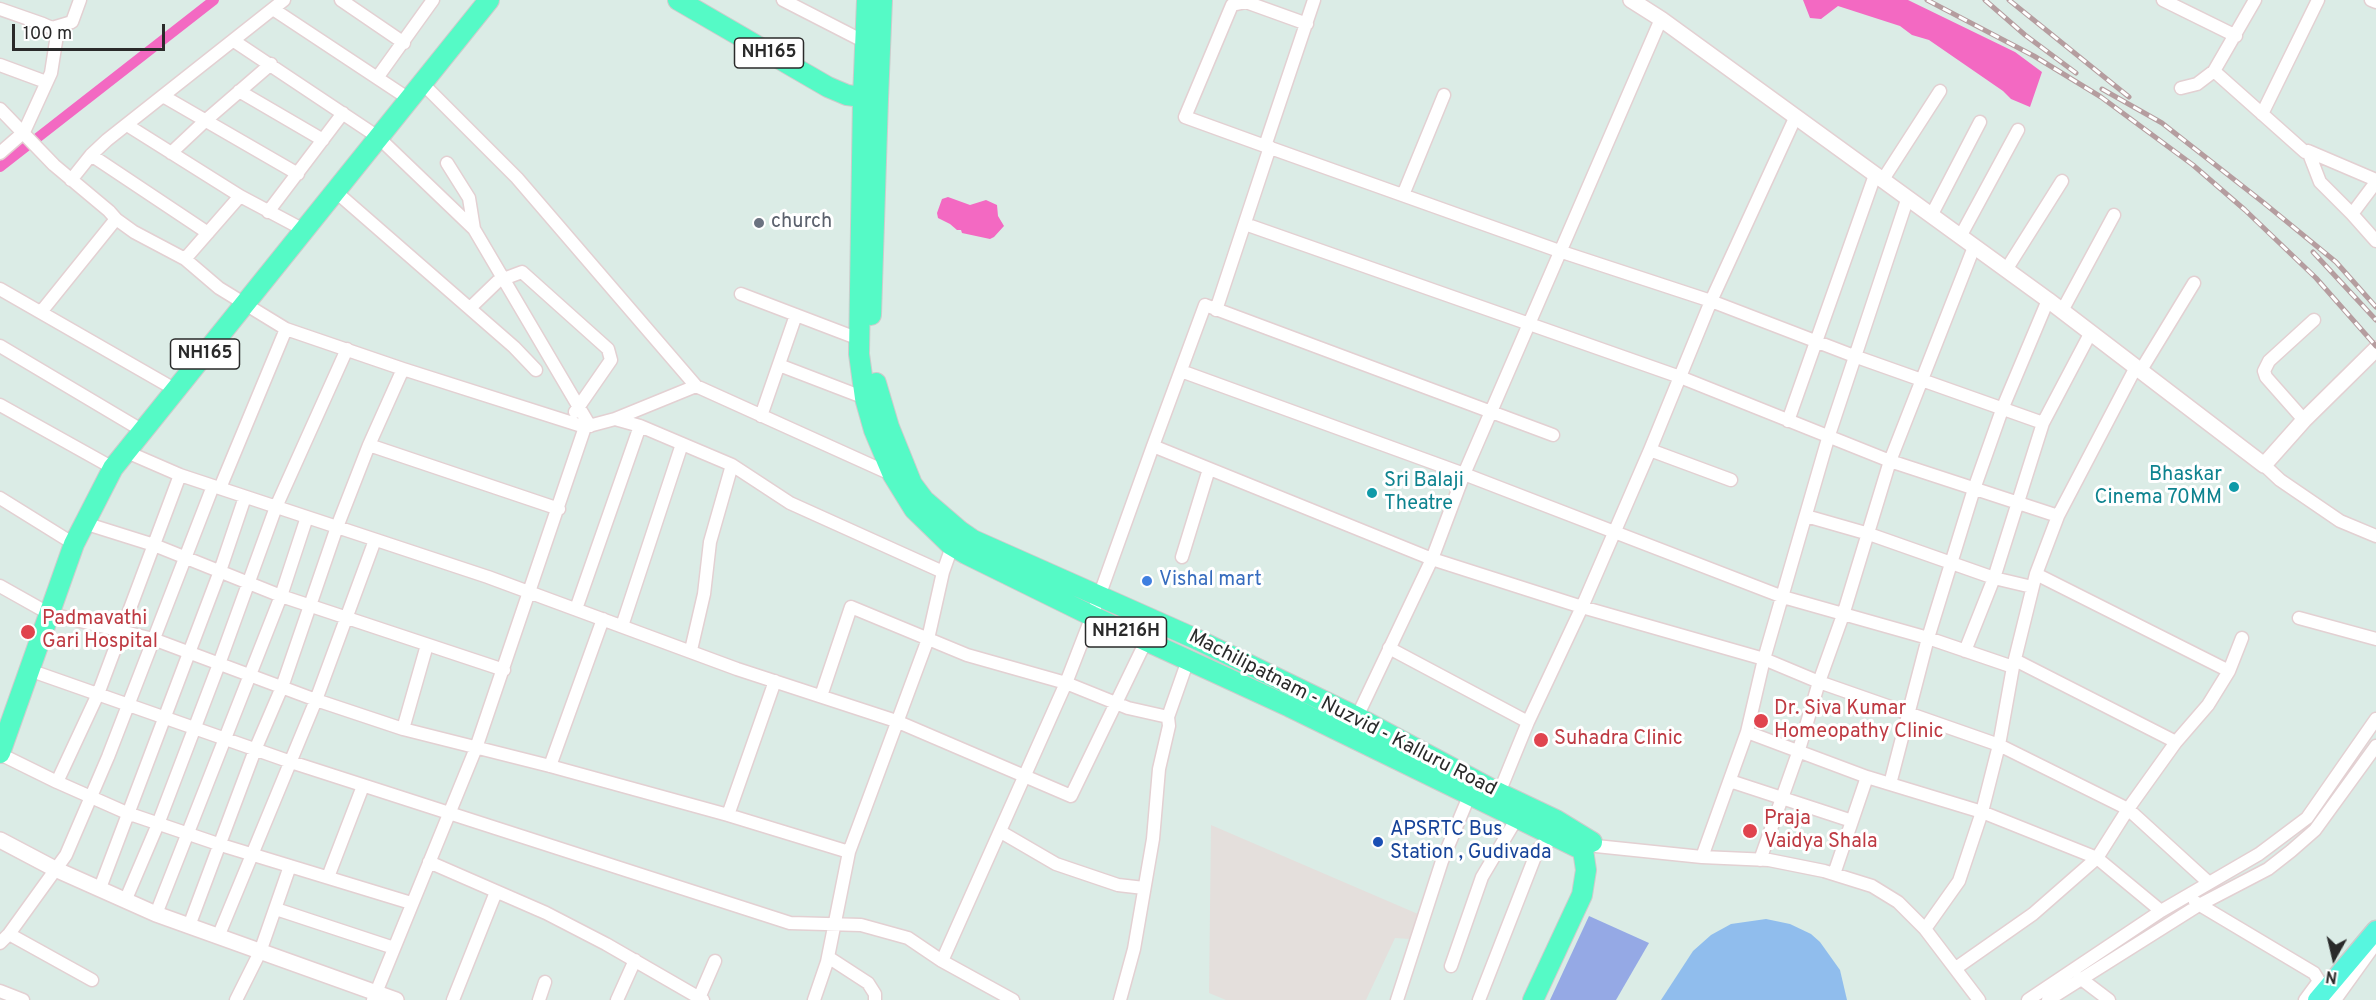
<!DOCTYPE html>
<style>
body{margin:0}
#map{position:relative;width:2376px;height:1000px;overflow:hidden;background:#dbece6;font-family:Overpass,sans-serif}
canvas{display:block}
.north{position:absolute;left:2304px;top:928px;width:60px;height:60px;-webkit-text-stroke:4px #fff;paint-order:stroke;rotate:188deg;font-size:16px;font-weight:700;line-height:24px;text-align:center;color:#2a2a2a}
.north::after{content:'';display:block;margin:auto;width:21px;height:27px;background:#2a2a2a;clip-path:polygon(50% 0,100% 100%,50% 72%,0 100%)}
.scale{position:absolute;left:12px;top:24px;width:153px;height:27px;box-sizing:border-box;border:3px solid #2a2a2a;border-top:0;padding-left:8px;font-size:18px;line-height:21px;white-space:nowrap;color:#2a2a2a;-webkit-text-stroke:4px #fff;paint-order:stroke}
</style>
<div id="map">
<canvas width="2376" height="1000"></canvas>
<div class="north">N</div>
<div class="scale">100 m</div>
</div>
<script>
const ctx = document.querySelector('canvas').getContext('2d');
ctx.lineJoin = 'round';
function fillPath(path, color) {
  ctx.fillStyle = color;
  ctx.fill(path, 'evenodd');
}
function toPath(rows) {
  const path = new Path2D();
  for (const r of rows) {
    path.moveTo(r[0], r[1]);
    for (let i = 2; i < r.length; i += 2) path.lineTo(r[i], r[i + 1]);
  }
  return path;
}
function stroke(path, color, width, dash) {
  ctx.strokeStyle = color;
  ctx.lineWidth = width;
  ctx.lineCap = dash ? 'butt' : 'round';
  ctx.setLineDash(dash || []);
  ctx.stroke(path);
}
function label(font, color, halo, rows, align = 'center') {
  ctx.font = font + ' Overpass,sans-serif';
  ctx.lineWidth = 6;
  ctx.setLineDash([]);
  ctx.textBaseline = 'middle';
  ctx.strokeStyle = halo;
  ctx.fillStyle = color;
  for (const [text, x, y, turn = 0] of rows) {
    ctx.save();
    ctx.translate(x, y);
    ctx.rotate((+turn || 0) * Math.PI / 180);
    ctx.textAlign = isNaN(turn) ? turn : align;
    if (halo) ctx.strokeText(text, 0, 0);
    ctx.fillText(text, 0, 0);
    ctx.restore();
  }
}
const industrial = toPath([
 [1211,825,1418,914,1410,939,1395,938,1366,1000,1226,1000,1209,993]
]);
const green = toPath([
 [1589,916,1649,943,1616,1000,1550,1000]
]);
const pitch = toPath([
 [1766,919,1790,924,1811,934,1820,942,1840,970,1847,1000,1661,1000,1693,951,1711,935,1731,924]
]);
const water = toPath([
 [1803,0,1908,0,2015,52,2042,72,2030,107,2011,99,2003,91,1929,40,1912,35,1900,26,1838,6,1821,19,1810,18],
 [948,197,970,205,986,200,997,205,998,216,1004,226,994,237,990,239,962,233,961,230,957,230,950,224,938,218,937,213,942,199]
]);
const canal = toPath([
 [0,167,214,0]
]);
const minor = toPath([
 [341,0,404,43],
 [783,0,865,42],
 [1314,0,1265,146,1562,252,1711,301,1854,356,2043,423],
 [2163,0,2236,36],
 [2371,0,2376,2],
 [0,9,43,24,52,28,57,35,51,73,24,132,0,153],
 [273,9,409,99],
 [52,28,72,22,80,0],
 [234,41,378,137,474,229,590,426],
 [0,65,46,82],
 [2214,71,2305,152,2308,151,2320,182,2352,214,2376,241],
 [377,78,433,0],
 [422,83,517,178,696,386],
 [2181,88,2197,84,2214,71,2255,0],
 [239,91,323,140],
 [163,96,298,174],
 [0,109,54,165,109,211,116,219,134,232,185,259,219,288,286,329,403,369,585,427,615,419,696,386,893,475],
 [2262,114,2318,0],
 [127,125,240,196,304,230],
 [1265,146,1185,117,1232,5,1246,2,1307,24],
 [2308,151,2376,180],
 [171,153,205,121,271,64],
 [91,155,208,233],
 [447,163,469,198,474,229],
 [71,180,91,155,107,140,284,0],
 [1882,181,1940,91],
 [335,191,514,347,536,370],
 [1403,195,1444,95],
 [268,212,343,113],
 [2352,214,2376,182],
 [1931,216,1980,122],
 [1245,224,1680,377,1890,461,2058,516],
 [1960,237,2018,130],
 [185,259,240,196],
 [2006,270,2062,181],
 [0,289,176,390],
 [741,294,859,339],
 [470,308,498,281,522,272,608,349,611,360,575,412],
 [1216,310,1270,147],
 [2062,311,2114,215],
 [41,312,116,219],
 [0,346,143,431],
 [779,365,865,398],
 [2136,367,2058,516,2036,574,2013,667,1999,745,1982,812,2097,858,2161,911],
 [2141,370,2194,283],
 [1181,371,1464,474,1783,597,1928,638,2013,667],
 [0,405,113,468],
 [761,416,796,315],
 [615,419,640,426,732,465,790,503,943,572],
 [2304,420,2266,377,2264,371,2269,361,2314,320],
 [1788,421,1875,175],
 [369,445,559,509],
 [1153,446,1205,305,1553,435],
 [1650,450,1731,480],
 [127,452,180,475,488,577,737,669,896,721,1071,796,1146,641],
 [2264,465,2280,480,2340,521,2376,536],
 [220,488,286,329],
 [0,498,74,544],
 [1806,516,1869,534,1994,578,2032,587],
 [84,523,154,545,281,596,504,670],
 [1182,557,1209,469],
 [2036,574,2229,671],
 [0,586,48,613,153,639,316,700,403,729,550,766,728,815,849,852],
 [576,609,640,426],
 [2299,618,2376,639],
 [622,626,682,444],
 [1389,648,1528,722],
 [691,650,704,594,710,542,732,465],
 [1965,651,1994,578,2043,423,2091,332],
 [2015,660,2176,742],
 [29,670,291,762,790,923,861,925,908,938,942,961,1013,1000],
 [821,696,851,607,967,655,1066,683,1128,708,1168,717],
 [1355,721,1432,559,1464,474,1661,19],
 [403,729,427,645],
 [1747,732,1867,777,1982,812,1959,881,1925,929],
 [0,754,57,782,127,813,221,845,411,903],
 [550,766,603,619],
 [1730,781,1852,821],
 [57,782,98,694,180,475],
 [1890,784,1928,638,1974,489,2003,407,2048,300],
 [1499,793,1528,722,1582,607,1650,450,1711,301,1796,116],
 [728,815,775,681],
 [1001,832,1056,864,1118,885,1144,888],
 [1596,846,1702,857,1769,860,1824,871,1872,886,1898,902,1925,929,1979,1000],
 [1702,857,1747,732,1764,659,1829,435,1907,200],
 [1760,860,1798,753,1819,682,1843,615,1890,461,1974,247],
 [429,862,546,913,606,944,703,1000],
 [1834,874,1867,777],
 [328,877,363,786],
 [100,888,220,571,245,497],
 [126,899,158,824,219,664,276,507,347,349],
 [2195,902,2314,973,2319,981,2305,1000],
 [276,909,394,948],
 [156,914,281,596,307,517],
 [189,926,255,750,282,687,337,527,369,445,403,369],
 [9,934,92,980],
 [218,937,316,700,375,540],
 [0,943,9,934,66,855,108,757,213,486],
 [828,957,868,983,875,994,875,1000],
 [942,961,1066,683,1092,616,1153,446,1432,559,1582,607,1764,659,1819,682,1999,745,2128,809,2208,882],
 [1451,966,1482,877,1517,818],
 [1956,968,2033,914,2097,858,2128,809,2176,742,2208,705,2229,671,2242,638],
 [2080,978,2109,1000],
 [0,991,23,1000],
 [699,998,715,961],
 [236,1000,260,952,290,866],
 [373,1000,476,748,585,427],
 [453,1000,496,892],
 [539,1000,545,982],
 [617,1000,635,960],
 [814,1000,827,962,849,852,928,639,943,572,954,541],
 [1120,1000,1134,949,1153,839,1159,769,1169,726,1168,717,1188,660],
 [1397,1000,1442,861,1472,789],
 [1479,1000,1538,849,1556,837],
 [2028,1000,2161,911,2259,854,2307,818,2376,719],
 [2048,1000,2199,905,2268,869,2291,851,2315,830,2376,746],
 [2335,1000,2376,943]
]);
const tertiary = toPath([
 [1631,0,1661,19,2048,300,2264,465,2304,420,2376,349],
 [0,840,55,869,156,914,396,1000]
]);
const primary = toPath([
 [2317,1000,2376,930]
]);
const trunk = toPath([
 [678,0,828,87,847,95,878,99,882,0],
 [867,0,863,98,859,354,865,398,874,430,893,475,914,509,951,545,966,554,1092,616,1290,707,1583,850,1586,870,1582,895,1533,1000],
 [871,315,878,99],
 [876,383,889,427,912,484,924,500,960,531,973,540,1196,639,1357,717,1499,793,1556,820,1592,842],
 [0,753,74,544,113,468,489,0]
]);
const rail = toPath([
 [1927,0,2034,56,2101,97,2193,165,2245,210,2316,278,2376,346],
 [1985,0,2025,35,2076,73],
 [2009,0,2129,97],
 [2102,89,2162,123,2264,203,2336,262,2376,307],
 [2313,252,2376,320]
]);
const markers = [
 [759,223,6,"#6b7280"],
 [2234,487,6,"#0f9aa8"],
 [1372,493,6,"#0f9aa8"],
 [1147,581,6,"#3f7fe0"],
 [28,632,8,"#e0444e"],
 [1761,721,8,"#e0444e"],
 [1541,740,8,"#e0444e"],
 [1750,831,8,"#e0444e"],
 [1378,842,6,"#1a4fb4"]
];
const shields = [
 [769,53,69],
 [205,354,69],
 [1126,632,81]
];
const shieldNames = [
 ["NH165",769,53],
 ["NH165",205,354],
 ["NH216H",1126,632]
];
const worshipNames = [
 ["church",771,223]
];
const cultureNames = [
 ["Bhaskar",2222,476],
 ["Cinema 70MM",2222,499],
 ["Sri Balaji",1384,482,"left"],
 ["Theatre",1384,505,"left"]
];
const shopNames = [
 ["Vishal mart",1159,581]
];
const healthNames = [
 ["Padmavathi",42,620],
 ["Gari Hospital",42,643],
 ["Dr. Siva Kumar",1774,710],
 ["Homeopathy Clinic",1774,733],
 ["Suhadra Clinic",1554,740],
 ["Praja",1764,820],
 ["Vaidya Shala",1764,843]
];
const streetNames = [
 ["Machilipatnam - Nuzvid - Kalluru Road",1342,714,27]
];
const transitNames = [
 ["APSRTC Bus",1390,831],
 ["Station , Gudivada",1390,854]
];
fillPath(industrial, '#e4dfdc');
fillPath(green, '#95a9e5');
fillPath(pitch, '#90bded');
fillPath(water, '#f369c2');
stroke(canal, '#f369c2', 10);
stroke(minor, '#e3d0d2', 15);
stroke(tertiary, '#e3d0d2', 18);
stroke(primary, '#ccc', 21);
stroke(trunk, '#ccc', 22);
stroke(minor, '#fff', 12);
stroke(tertiary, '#fff', 15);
stroke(primary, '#57f6df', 18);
stroke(trunk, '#55fac6', 20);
stroke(rail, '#b59d9f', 5);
stroke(rail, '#fff', 3, [9]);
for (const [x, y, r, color] of markers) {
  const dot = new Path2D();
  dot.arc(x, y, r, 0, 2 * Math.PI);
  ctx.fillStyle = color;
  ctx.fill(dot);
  stroke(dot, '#fff', 2);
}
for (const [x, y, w] of shields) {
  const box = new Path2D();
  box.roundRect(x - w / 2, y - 15, w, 30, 4.5);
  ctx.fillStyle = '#fff';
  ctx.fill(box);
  stroke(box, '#2a2a2a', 1.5);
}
label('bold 18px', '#2a2a2a', null, shieldNames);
label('20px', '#5b616d', '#fff', worshipNames, 'left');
label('20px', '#0d838f', '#fff', cultureNames, 'right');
label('20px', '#366cbe', '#fff', shopNames, 'left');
label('20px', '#be3a42', '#fff', healthNames, 'left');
label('20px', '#2a2a2a', '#fff', streetNames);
label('20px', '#164399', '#fff', transitNames, 'left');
</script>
